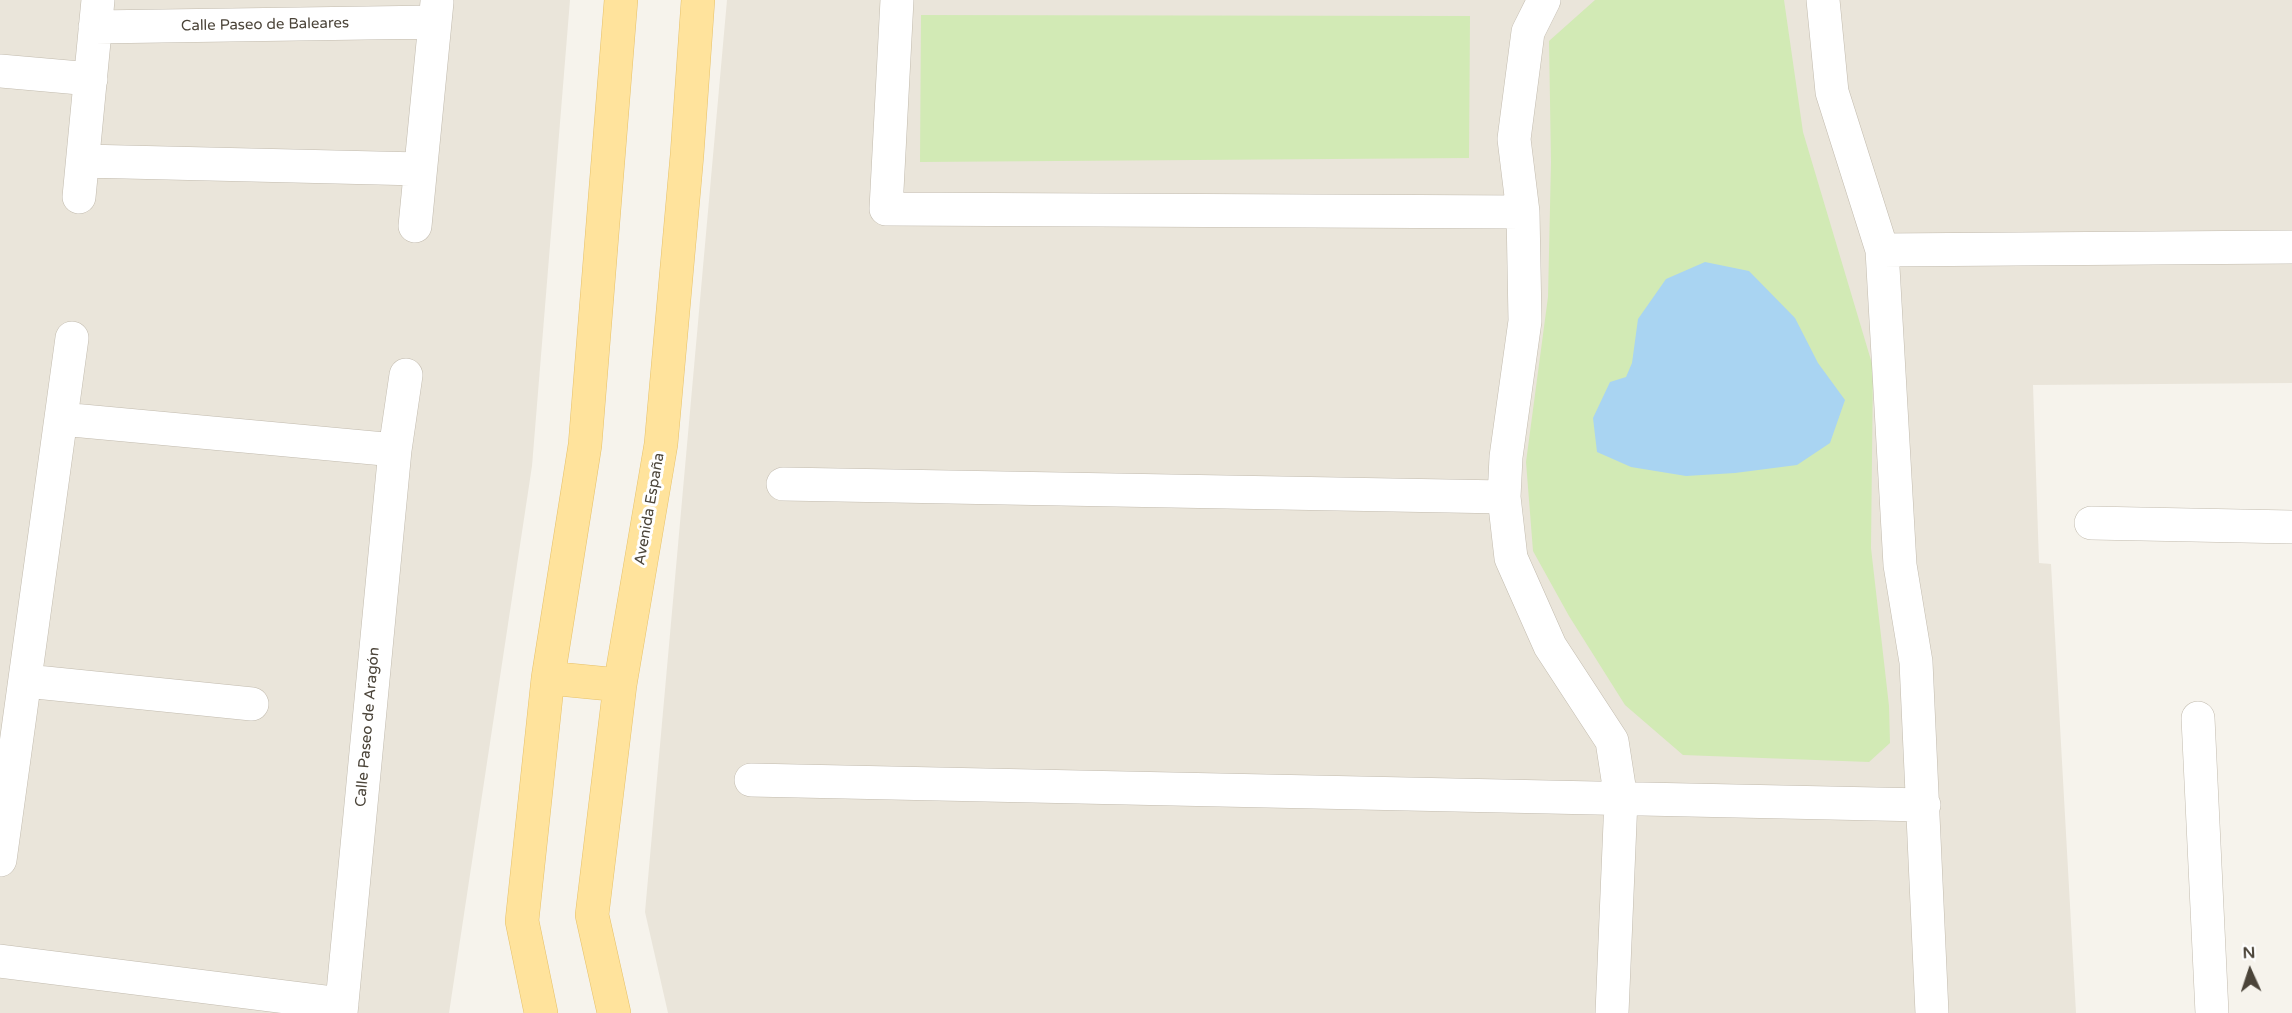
<!DOCTYPE html>
<meta charset="utf-8">
<style>
body{margin:0}
#map{position:relative;width:2292px;height:1013px;overflow:hidden;background:#f6f3ec;font-family:"Varela Round",sans-serif}
canvas{display:block}
.north{position:absolute;left:2220px;top:941px;width:60px;height:60px;-webkit-text-stroke:4px #fff;paint-order:stroke;rotate:357deg;font-size:16px;font-weight:700;line-height:24px;text-align:center;color:#4b4439}
.north::after{content:'';display:block;margin:auto;width:21px;height:27px;background:#4b4439;clip-path:polygon(50% 0,100% 100%,50% 72%,0 100%)}
</style>
<div id="map">
<canvas width="2292" height="1013"></canvas>
<div class="north">N</div>
</div>
<script>
const ctx = document.querySelector('canvas').getContext('2d');
ctx.lineJoin = 'round';
function fillPath(path, color) {
  ctx.fillStyle = color;
  ctx.fill(path, 'evenodd');
}
function toPath(rows) {
  const path = new Path2D();
  for (const r of rows) {
    path.moveTo(r[0], r[1]);
    for (let i = 2; i < r.length; i += 2) path.lineTo(r[i], r[i + 1]);
  }
  return path;
}
function stroke(path, color, width, dash) {
  ctx.strokeStyle = color;
  ctx.lineWidth = width;
  ctx.lineCap = dash ? 'butt' : 'round';
  ctx.setLineDash(dash || []);
  ctx.stroke(path);
}
function label(font, color, halo, rows, align = 'center') {
  ctx.font = font + ' "Varela Round",sans-serif';
  ctx.lineWidth = 6;
  ctx.setLineDash([]);
  ctx.textBaseline = 'middle';
  ctx.strokeStyle = halo;
  ctx.fillStyle = color;
  for (const [text, x, y, turn = 0] of rows) {
    ctx.save();
    ctx.translate(x, y);
    ctx.rotate((+turn || 0) * Math.PI / 180);
    ctx.textAlign = isNaN(turn) ? turn : align;
    if (halo) ctx.strokeText(text, 0, 0);
    ctx.fillText(text, 0, 0);
    ctx.restore();
  }
}
const residential = toPath([
 [0,0,570,0,532,466,449,1013,0,1013],
 [727,0,2292,0,2292,383,2033,385,2039,563,2051,564,2076,1013,668,1013,645,912]
]);
const green = toPath([
 [1595,0,1784,0,1803,132,1873,367,1871,548,1889,706,1890,743,1869,762,1683,755,1625,705,1569,616,1533,551,1526,462,1548,297,1551,162,1549,41],
 [921,15,1470,16,1469,158,920,162]
]);
const water = toPath([
 [1705,262,1749,271,1795,318,1818,363,1845,400,1830,443,1797,465,1735,473,1686,476,1631,467,1597,452,1593,418,1610,382,1626,377,1632,363,1638,319,1666,279]
]);
const minor = toPath([
 [897,0,886,209,1523,212],
 [1544,0,1528,32,1514,139,1523,212,1525,321,1506,457,1504,497,1511,558,1550,646,1612,741,1621,799,1612,1013],
 [1823,0,1832,92,1882,250,1900,565,1916,662,1932,1013],
 [95,27,435,22],
 [0,71,91,79],
 [83,161,420,169],
 [79,197,98,0],
 [415,226,437,2],
 [1882,250,2292,247],
 [61,419,395,450],
 [783,484,1504,497],
 [2091,523,2292,527],
 [26,681,252,704],
 [2198,718,2212,1013],
 [751,780,1924,805],
 [0,860,72,338],
 [0,961,342,1004],
 [341,1013,395,450,406,375]
]);
const major = toPath([
 [548,678,620,685],
 [541,1013,522,921,548,678,585,445,621,0],
 [614,1013,592,915,620,685,661,444,687,155,698,0]
]);
const streetNames = [
 ["Calle Paseo de Baleares",265,25,-1],
 ["Avenida España",650,509,-80],
 ["Calle Paseo de Aragón",368,727,-85]
];
fillPath(residential, '#eae5da');
fillPath(green, '#d2eab5');
fillPath(water, '#a9d4f2');
stroke(minor, '#c2bbae', 34);
stroke(major, '#e6c16a', 34);
stroke(minor, '#fff', 33);
stroke(major, '#ffe39c', 33);
label('15px', '#4b4439', '#fff', streetNames);
</script>
